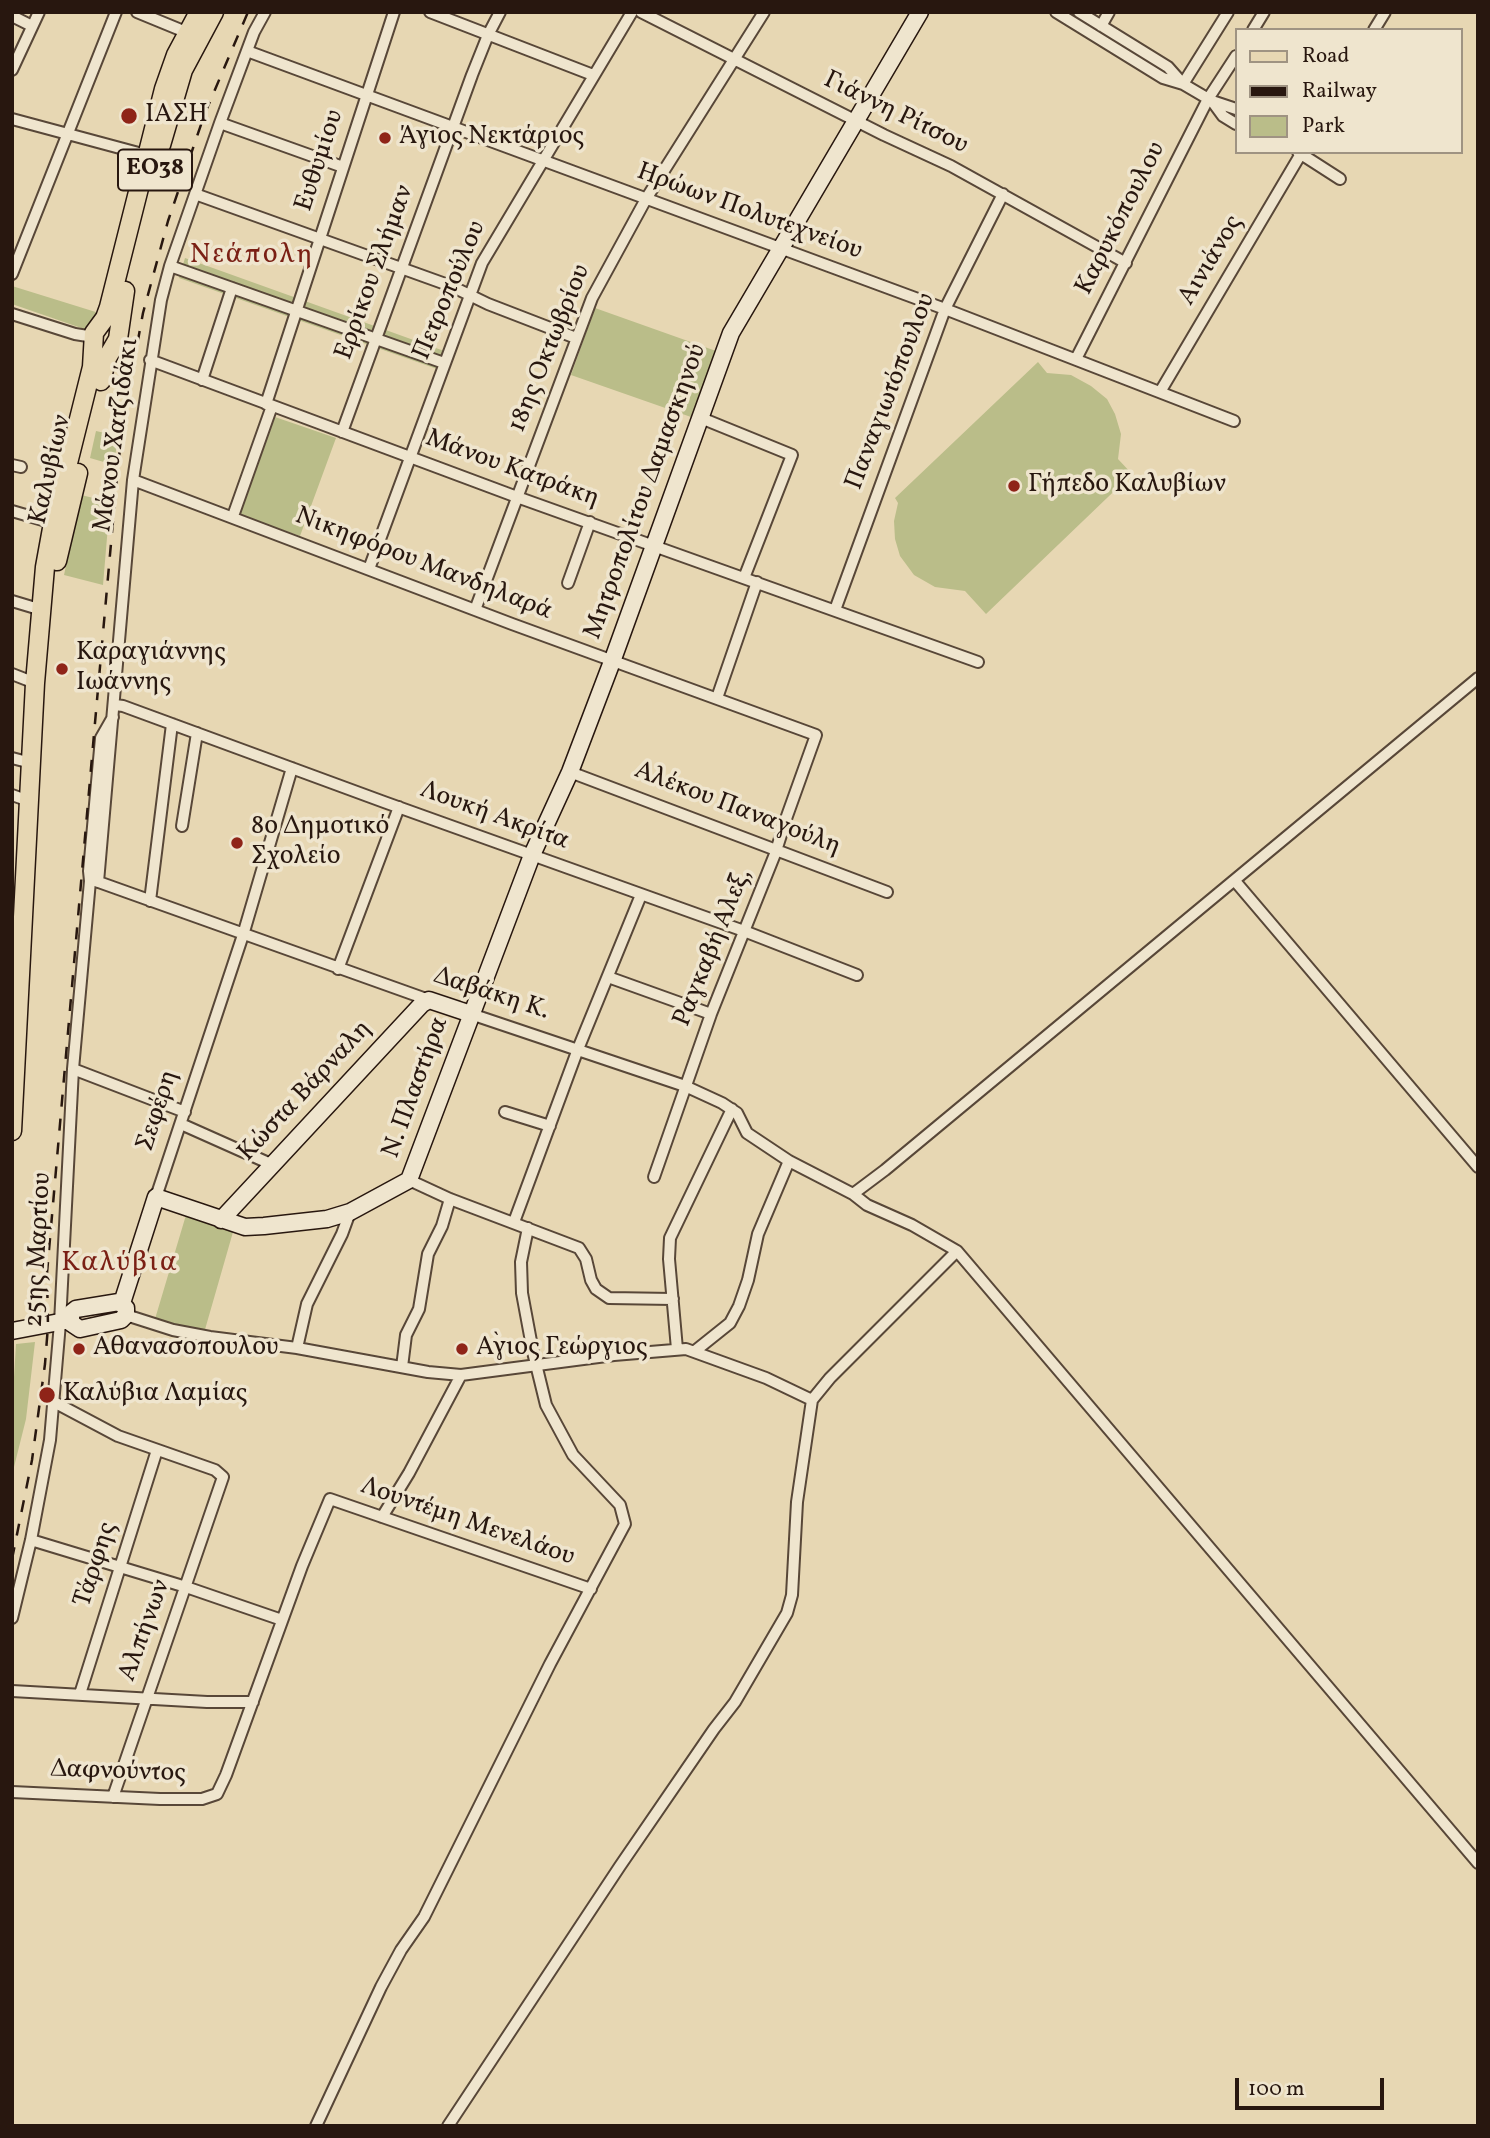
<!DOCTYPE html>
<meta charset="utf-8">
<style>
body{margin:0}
#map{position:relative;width:1490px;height:2138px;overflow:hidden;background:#e7d7b3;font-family:Vollkorn,serif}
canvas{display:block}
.frame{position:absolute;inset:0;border:14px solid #28170f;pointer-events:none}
.legend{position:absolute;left:1235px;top:28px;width:228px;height:126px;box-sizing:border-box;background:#efe5ce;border:2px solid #9f9382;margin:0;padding:9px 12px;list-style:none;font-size:21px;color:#28170f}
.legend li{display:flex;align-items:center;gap:14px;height:35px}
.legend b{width:35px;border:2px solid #9f9382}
.scale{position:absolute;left:1235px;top:2078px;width:149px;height:32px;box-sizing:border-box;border:4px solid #28170f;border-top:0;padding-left:9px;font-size:21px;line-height:24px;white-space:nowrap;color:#28170f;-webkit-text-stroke:5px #efe5ce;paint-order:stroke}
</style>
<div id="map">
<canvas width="1490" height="2138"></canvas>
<div class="frame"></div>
<ul class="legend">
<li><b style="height:9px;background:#e7d7b3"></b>Road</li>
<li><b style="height:9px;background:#28170f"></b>Railway</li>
<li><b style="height:19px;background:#babd89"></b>Park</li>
</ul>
<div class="scale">100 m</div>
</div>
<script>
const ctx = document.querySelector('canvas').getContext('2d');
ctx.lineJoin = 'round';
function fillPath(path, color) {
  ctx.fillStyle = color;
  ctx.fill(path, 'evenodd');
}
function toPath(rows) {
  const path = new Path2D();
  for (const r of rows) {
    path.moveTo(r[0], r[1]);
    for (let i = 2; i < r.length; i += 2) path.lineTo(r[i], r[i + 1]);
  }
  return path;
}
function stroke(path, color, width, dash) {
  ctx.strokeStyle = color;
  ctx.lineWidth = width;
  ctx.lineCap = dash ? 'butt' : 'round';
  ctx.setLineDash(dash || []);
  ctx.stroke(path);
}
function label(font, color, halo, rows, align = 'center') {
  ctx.font = font + ' Vollkorn,serif';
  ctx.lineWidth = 7;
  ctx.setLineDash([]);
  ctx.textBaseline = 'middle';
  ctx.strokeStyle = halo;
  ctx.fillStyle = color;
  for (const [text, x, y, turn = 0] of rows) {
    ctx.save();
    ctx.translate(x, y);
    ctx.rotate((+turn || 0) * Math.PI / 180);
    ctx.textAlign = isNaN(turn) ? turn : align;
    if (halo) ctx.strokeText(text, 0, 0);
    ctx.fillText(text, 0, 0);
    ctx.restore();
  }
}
const green = toPath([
 [185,258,447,352,440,370,179,278],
 [12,286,99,313,87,330,12,304],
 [595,308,716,351,691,417,571,375],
 [1038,362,1047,373,1071,375,1091,386,1107,399,1115,414,1121,434,1118,459,1132,474,986,614,965,591,935,587,914,575,900,556,895,539,894,521,898,503,895,498],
 [275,417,336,438,300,536,240,515],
 [96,431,118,436,114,465,90,458],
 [81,495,110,502,103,585,64,575],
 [186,1215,233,1232,204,1333,155,1319],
 [35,1342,26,1419,12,1475,12,1410,16,1344]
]);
const street = toPath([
 [137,12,193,35],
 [430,12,593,75],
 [641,12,884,135,951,166,1126,263],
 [1056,12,1163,78,1183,84,1212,101,1236,109],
 [1079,12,1168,67,1183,84],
 [12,16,32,26],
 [1101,26,1109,12],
 [1253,30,1264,12],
 [1374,30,1385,12],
 [247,51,945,309,1234,421],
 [12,70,39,12],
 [1183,84,1228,12],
 [1212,101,1223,116,1236,124],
 [12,119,146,155],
 [220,123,343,167],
 [1298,152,1340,179],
 [195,194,451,286,488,304,576,338],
 [170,266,444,363],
 [12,274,116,12],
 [12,314,75,334,94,337],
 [1076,359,1208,99,1236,56],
 [150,360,517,497,978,662],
 [202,380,232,288],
 [1160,392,1302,152],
 [266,404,394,12],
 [701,418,792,455,744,578],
 [342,432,472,75,488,35,500,12],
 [12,465,21,467],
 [133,480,512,624,816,735,787,816,775,854,711,1014,654,1177],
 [12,511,53,523],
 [233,516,272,406],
 [369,569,482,263,632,12],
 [568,583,590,522],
 [12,601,42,610],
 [475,610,592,298,646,199,764,12],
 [835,610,945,309,1003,194],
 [12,674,35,683],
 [717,698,757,582],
 [115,705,123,706,384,802,744,931,857,975],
 [12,758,31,763],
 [570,772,887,892],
 [12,795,29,801],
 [182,826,197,733],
 [93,880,429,1000],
 [1235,881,1478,1167],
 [98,882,133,480,161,300,170,266,220,123,254,32,265,12],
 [150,901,172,724],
 [338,969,399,807],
 [608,977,711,1014],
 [471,1014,685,1086,722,1103,737,1113,747,1133,789,1161,853,1194,867,1205,912,1225,957,1251,1478,1863],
 [73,1069,185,1112],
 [505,1112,550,1126],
 [181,1124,273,1165],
 [409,1180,450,1199,579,1248,586,1259,591,1280,596,1289,609,1298,673,1299],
 [853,1194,885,1170,1478,678],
 [156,1197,243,935,292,768],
 [514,1222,578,1049,641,895],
 [126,1315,173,1330,210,1337,297,1348,428,1372,461,1375,614,1355,686,1349,766,1378,812,1400],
 [297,1348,307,1304,342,1234,350,1212],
 [677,1349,669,1259,670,1238,732,1109],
 [695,1351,730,1323,739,1306,748,1280,758,1234,789,1161],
 [402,1367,406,1335,419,1309,428,1254,442,1226,450,1199],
 [54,1402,118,1436,215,1470,223,1477,113,1797],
 [382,1517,409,1473,461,1375],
 [31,1540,186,1587,282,1620],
 [12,1618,31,1540,50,1440,60,1323,73,1069,90,881,89,871,101,738,113,717],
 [12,1691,207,1702,253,1702],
 [80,1694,157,1450],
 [12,1792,160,1799,202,1799,217,1794,226,1775,302,1566,330,1499,591,1589],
 [316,2126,381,1987,401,1950,424,1917,550,1664,625,1524,620,1505,573,1455,546,1405,533,1352,522,1293,521,1262,528,1228],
 [448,2126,620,1866,714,1729,735,1702,787,1613,792,1595,797,1502,812,1400,830,1378,957,1251]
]);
const secondary = toPath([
 [221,1220,422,1004,429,1000,471,1014],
 [119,1302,126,1308,126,1315,121,1320,80,1329,71,1323,71,1313,76,1309,119,1302],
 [122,1303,156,1197,245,1227,264,1226,327,1219,350,1212,409,1180,532,855,570,772,613,659,731,333,920,12],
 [12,1331,70,1320]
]);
const primary = toPath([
 [161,145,183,70,214,12],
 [101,381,107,358,118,339,125,291],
 [57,561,78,473],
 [12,1131,35,683,45,567,53,523,92,367,94,333,105,318,109,307,164,89,176,55,199,12]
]);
const rail = toPath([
 [12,1559,32,1460,45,1364,48,1326,47,1273,94,734,118,465,125,410,143,313,168,221,205,113,248,12]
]);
const markers = [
 [129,116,9,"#8f2418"],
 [385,138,7,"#8f2418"],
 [1014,486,7,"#8f2418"],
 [62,669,7,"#8f2418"],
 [237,843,7,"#8f2418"],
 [79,1349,7,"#8f2418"],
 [462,1349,7,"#8f2418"],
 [47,1395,9,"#8f2418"]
];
const shields = [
 [155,170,74]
];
const shieldNames = [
 ["ΕΟ38",155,170]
];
const streetNames = [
 ["Γιάννη Ρίτσου",895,114,26],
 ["Ευθυμίου",321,161,-72],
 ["Ηρώων Πολυτεχνείου",749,213,20],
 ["Καρυκόπουλου",1122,219,-63],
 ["Αινιάνος",1212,261,-59],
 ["Ερρίκου Σλήμαν",376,273,-70],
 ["Πετροπούλου",451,291,-67],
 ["18ης Οκτωβρίου",551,349,-68],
 ["Παναγιωτόπουλου",892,392,-69],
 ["Μάνου Χατζιδάκι",118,435,-82],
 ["Καλυβίων",52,470,-77],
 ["Μάνου Κατράκη",512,470,20],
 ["Μητροπολίτου Δαμασκηνού",647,492,-70],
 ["Νικηφόρου Μανδηλαρά",423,565,21],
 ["Αλέκου Παναγούλη",737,810,21],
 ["Λουκή Ακρίτα",494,817,20],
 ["Ραγκαβή Αλεξ,",714,948,-68],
 ["Δαβάκη Κ.",491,995,18],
 ["Ν. Πλαστήρα",417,1088,-70],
 ["Κώστα Βάρναλη",306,1092,-47],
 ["Σεφέρη",159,1111,-72],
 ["25ης Μαρτίου",40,1250,-87],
 ["Λουντέμη Μενελάου",467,1523,19],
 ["Τάρφης",97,1565,-72],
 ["Αλπήνων",146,1631,-70],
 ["Δαφνούντος",118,1773,2]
];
const poiNames = [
 ["ΙΑΣΗ",145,116],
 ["Άγιος Νεκτάριος",399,138],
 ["Γήπεδο Καλυβίων",1028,486],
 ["Καραγιάννης",76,654],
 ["Ιωάννης",76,684],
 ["8ο Δημοτικό",251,828],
 ["Σχολείο",251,858],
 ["Αθανασοπουλου",93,1349],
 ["Ὰγιος Γεώργιος",476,1349],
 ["Καλύβια Λαμίας",63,1395]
];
const neighbourhoodNames = [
 ["Νεάπολη",252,257],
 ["Καλύβια",120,1265]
];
fillPath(green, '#babd89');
stroke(street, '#584738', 14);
stroke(secondary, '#28170f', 19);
stroke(primary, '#28170f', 21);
stroke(street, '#efe5ce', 10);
stroke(secondary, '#efe5ce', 16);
stroke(primary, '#e7d7b3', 18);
stroke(rail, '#28170f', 2.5, [12, 12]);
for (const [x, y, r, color] of markers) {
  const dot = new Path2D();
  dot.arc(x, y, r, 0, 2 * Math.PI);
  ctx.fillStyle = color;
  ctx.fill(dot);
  stroke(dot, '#efe5ce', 2.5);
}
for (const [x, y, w] of shields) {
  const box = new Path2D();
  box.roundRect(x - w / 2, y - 20.5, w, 41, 5);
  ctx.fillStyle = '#efe5ce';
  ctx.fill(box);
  stroke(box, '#28170f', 2);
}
label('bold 24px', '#28170f', null, shieldNames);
label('26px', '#28170f', '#efe5ce', streetNames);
label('26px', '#28170f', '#efe5ce', poiNames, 'left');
ctx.letterSpacing = '2px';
label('28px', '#7a1f14', '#efe5ce', neighbourhoodNames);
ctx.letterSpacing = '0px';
</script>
